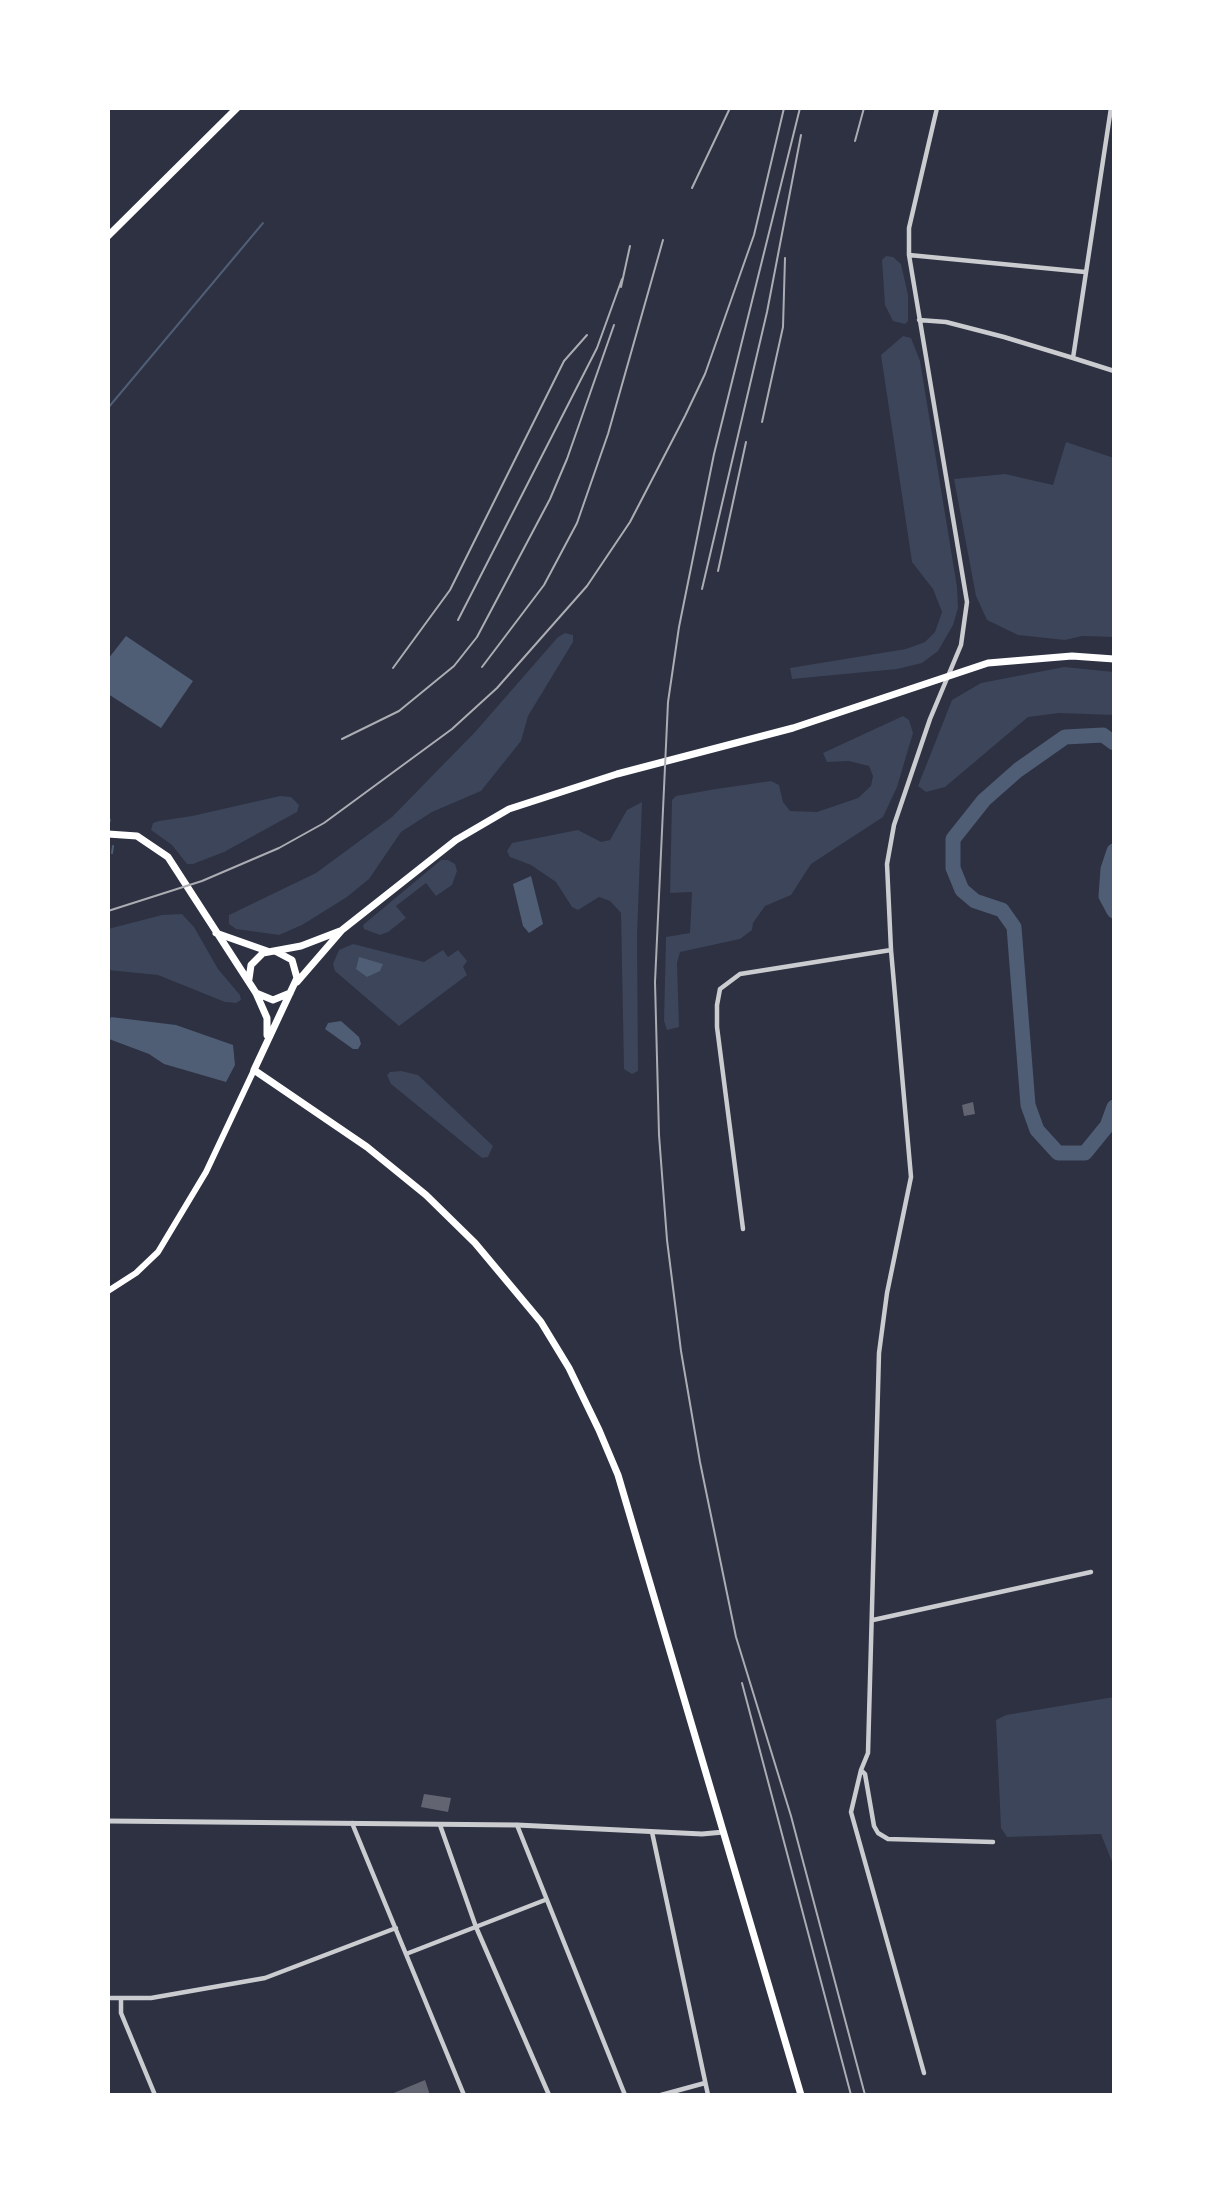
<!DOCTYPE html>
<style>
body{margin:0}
#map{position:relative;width:1222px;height:2203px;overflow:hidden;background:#2d3142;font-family:"PT Sans Narrow",sans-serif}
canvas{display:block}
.frame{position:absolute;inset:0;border:110px solid #fff;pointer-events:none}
</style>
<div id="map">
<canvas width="1222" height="2203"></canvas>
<div class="frame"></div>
</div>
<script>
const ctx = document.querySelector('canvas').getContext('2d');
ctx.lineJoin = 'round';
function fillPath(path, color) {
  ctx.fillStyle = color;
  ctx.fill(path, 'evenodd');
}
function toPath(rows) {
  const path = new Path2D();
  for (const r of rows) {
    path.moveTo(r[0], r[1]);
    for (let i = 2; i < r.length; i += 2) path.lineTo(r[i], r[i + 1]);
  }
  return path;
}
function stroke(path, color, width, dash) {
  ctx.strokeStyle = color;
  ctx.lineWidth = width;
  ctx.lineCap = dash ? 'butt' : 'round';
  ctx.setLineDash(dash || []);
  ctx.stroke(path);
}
const green = toPath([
 [886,256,893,257,901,264,908,295,908,321,905,324,893,321,885,305,882,260],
 [903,336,911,338,920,361,957,587,958,608,953,625,938,651,922,663,897,669,792,679,790,668,906,649,925,642,935,632,942,612,933,589,912,562,881,355],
 [1066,442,1114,458,1114,637,1082,636,1065,640,1018,635,987,620,976,596,954,479,1005,474,1053,485],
 [565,633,573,635,573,642,528,716,521,741,481,791,432,812,401,832,369,879,347,897,302,925,279,935,236,929,229,924,229,915,316,873,392,817,476,731,558,637],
 [1064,667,1114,672,1114,715,1059,713,1028,717,945,787,926,792,918,786,952,700,981,683],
 [903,716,909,720,913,733,897,787,883,817,811,864,791,895,765,906,753,923,752,930,740,939,680,952,677,963,679,1027,667,1030,664,1021,666,937,690,933,692,892,670,893,672,800,676,796,716,789,771,781,779,785,783,802,790,811,817,812,858,798,871,786,873,776,869,766,849,761,827,762,823,753],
 [280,796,291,797,299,805,297,812,224,852,193,864,187,864,172,845,151,830,153,823,159,821,192,816],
 [642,802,637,936,638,1071,632,1074,624,1069,621,913,610,901,599,897,578,910,572,907,556,882,531,865,510,857,507,851,512,843,578,830,601,842,610,840,627,810],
 [441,860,448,860,455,864,457,871,452,885,436,896,426,883,396,906,406,918,388,932,380,935,364,929,363,925],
 [182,914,194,927,218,969,240,995,241,1000,236,1003,225,1002,158,975,108,970,108,929,162,915],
 [353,944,424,962,443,950,448,957,458,950,467,961,463,967,467,975,399,1026,335,971,333,964,339,950],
 [401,1071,418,1075,493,1146,488,1157,482,1158,391,1084,387,1075,390,1072],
 [1114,1697,1114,1867,1101,1834,1007,1837,1001,1828,996,1720,1006,1715]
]);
const water = toPath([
 [126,636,193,681,161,728,108,694,108,659],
 [531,876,543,924,529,933,523,926,513,884],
 [359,957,383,964,380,971,367,977,356,969],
 [111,1017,176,1025,233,1045,235,1065,226,1082,164,1064,149,1054,109,1039,108,1024],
 [341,1021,359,1037,361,1044,358,1049,353,1049,325,1029,328,1023]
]);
const stream = toPath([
 [108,408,263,223],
 [108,814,110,821],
 [112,853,113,846]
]);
const river = toPath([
 [1114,743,1103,735,1065,737,1018,770,984,800,953,839,953,868,962,890,975,901,1002,910,1014,927,1028,1105,1037,1130,1058,1153,1085,1153,1107,1126,1114,1107],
 [1114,851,1108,869,1106,896,1114,911]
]);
const building = toPath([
 [973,1102,975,1114,964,1116,962,1105],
 [424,1794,451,1798,448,1812,421,1807],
 [425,2080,430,2095,389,2095]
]);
const minor = toPath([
 [909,255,1085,272],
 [919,320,946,322,1004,337,1073,358,1111,108],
 [1073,358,1114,371],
 [743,1229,717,1027,717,1005,720,989,740,974,891,950],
 [873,1620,1091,1572],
 [861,1770,865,1774,874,1826,878,1833,888,1839,993,1842],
 [352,1823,464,2095],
 [440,1825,476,1927,549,2095],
 [517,1825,625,2095],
 [652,1832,708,2095],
 [406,1954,545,1900],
 [108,1998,151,1998,265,1978,396,1928],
 [121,1999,121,2013,155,2095],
 [924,2073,851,1812,861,1770,868,1753,879,1353,887,1293,911,1177,891,950,887,864,894,825,930,719,961,645,967,602,909,255,909,228,937,108],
 [661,2095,705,2083]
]);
const tertiary = toPath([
 [108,1821,517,1825,702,1834,724,1832]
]);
const secondary = toPath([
 [108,1291,136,1273,158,1252,206,1172,254,1070]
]);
const primary = toPath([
 [108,236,237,108],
 [108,834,137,836,168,857,256,993,267,1018,267,1035],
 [216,933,267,951],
 [275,951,292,960,297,978,254,1070,367,1147,426,1195,475,1243,541,1322,569,1368,599,1430,618,1475,801,2095],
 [249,979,251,965,263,953,301,946,340,931],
 [297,982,342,930,456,840,509,809,617,774,793,728,988,663,1072,656,1114,659],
 [256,993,273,1000,290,993]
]);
const rail = toPath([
 [800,108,714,454,679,627,668,702,655,982,659,1135,667,1240,681,1351,700,1462,736,1637,791,1816,865,2095],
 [767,109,767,108],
 [855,141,864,108],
 [692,188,730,108],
 [621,287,630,246],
 [762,422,783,327,785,258],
 [718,571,746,442],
 [702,589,767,312,801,135],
 [458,620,597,348,622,279],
 [482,667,544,585,577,523,608,434,663,240],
 [393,668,450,590,564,361,587,335],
 [342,739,399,711,454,666,477,637,550,499,567,459,614,325],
 [108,911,202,881,279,848,324,823,452,729,497,688,587,586,630,522,685,416,705,374,754,235,784,108],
 [742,1683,851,2095]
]);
fillPath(green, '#3c4559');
fillPath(water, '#4f5d75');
stroke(stream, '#4f5d75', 2);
stroke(river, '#4f5d75', 15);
fillPath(building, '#626471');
stroke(minor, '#caccd0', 4.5);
stroke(tertiary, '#caccd0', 5);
stroke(secondary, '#fff', 6);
stroke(primary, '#fff', 7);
stroke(rail, '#abadb3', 2);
</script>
